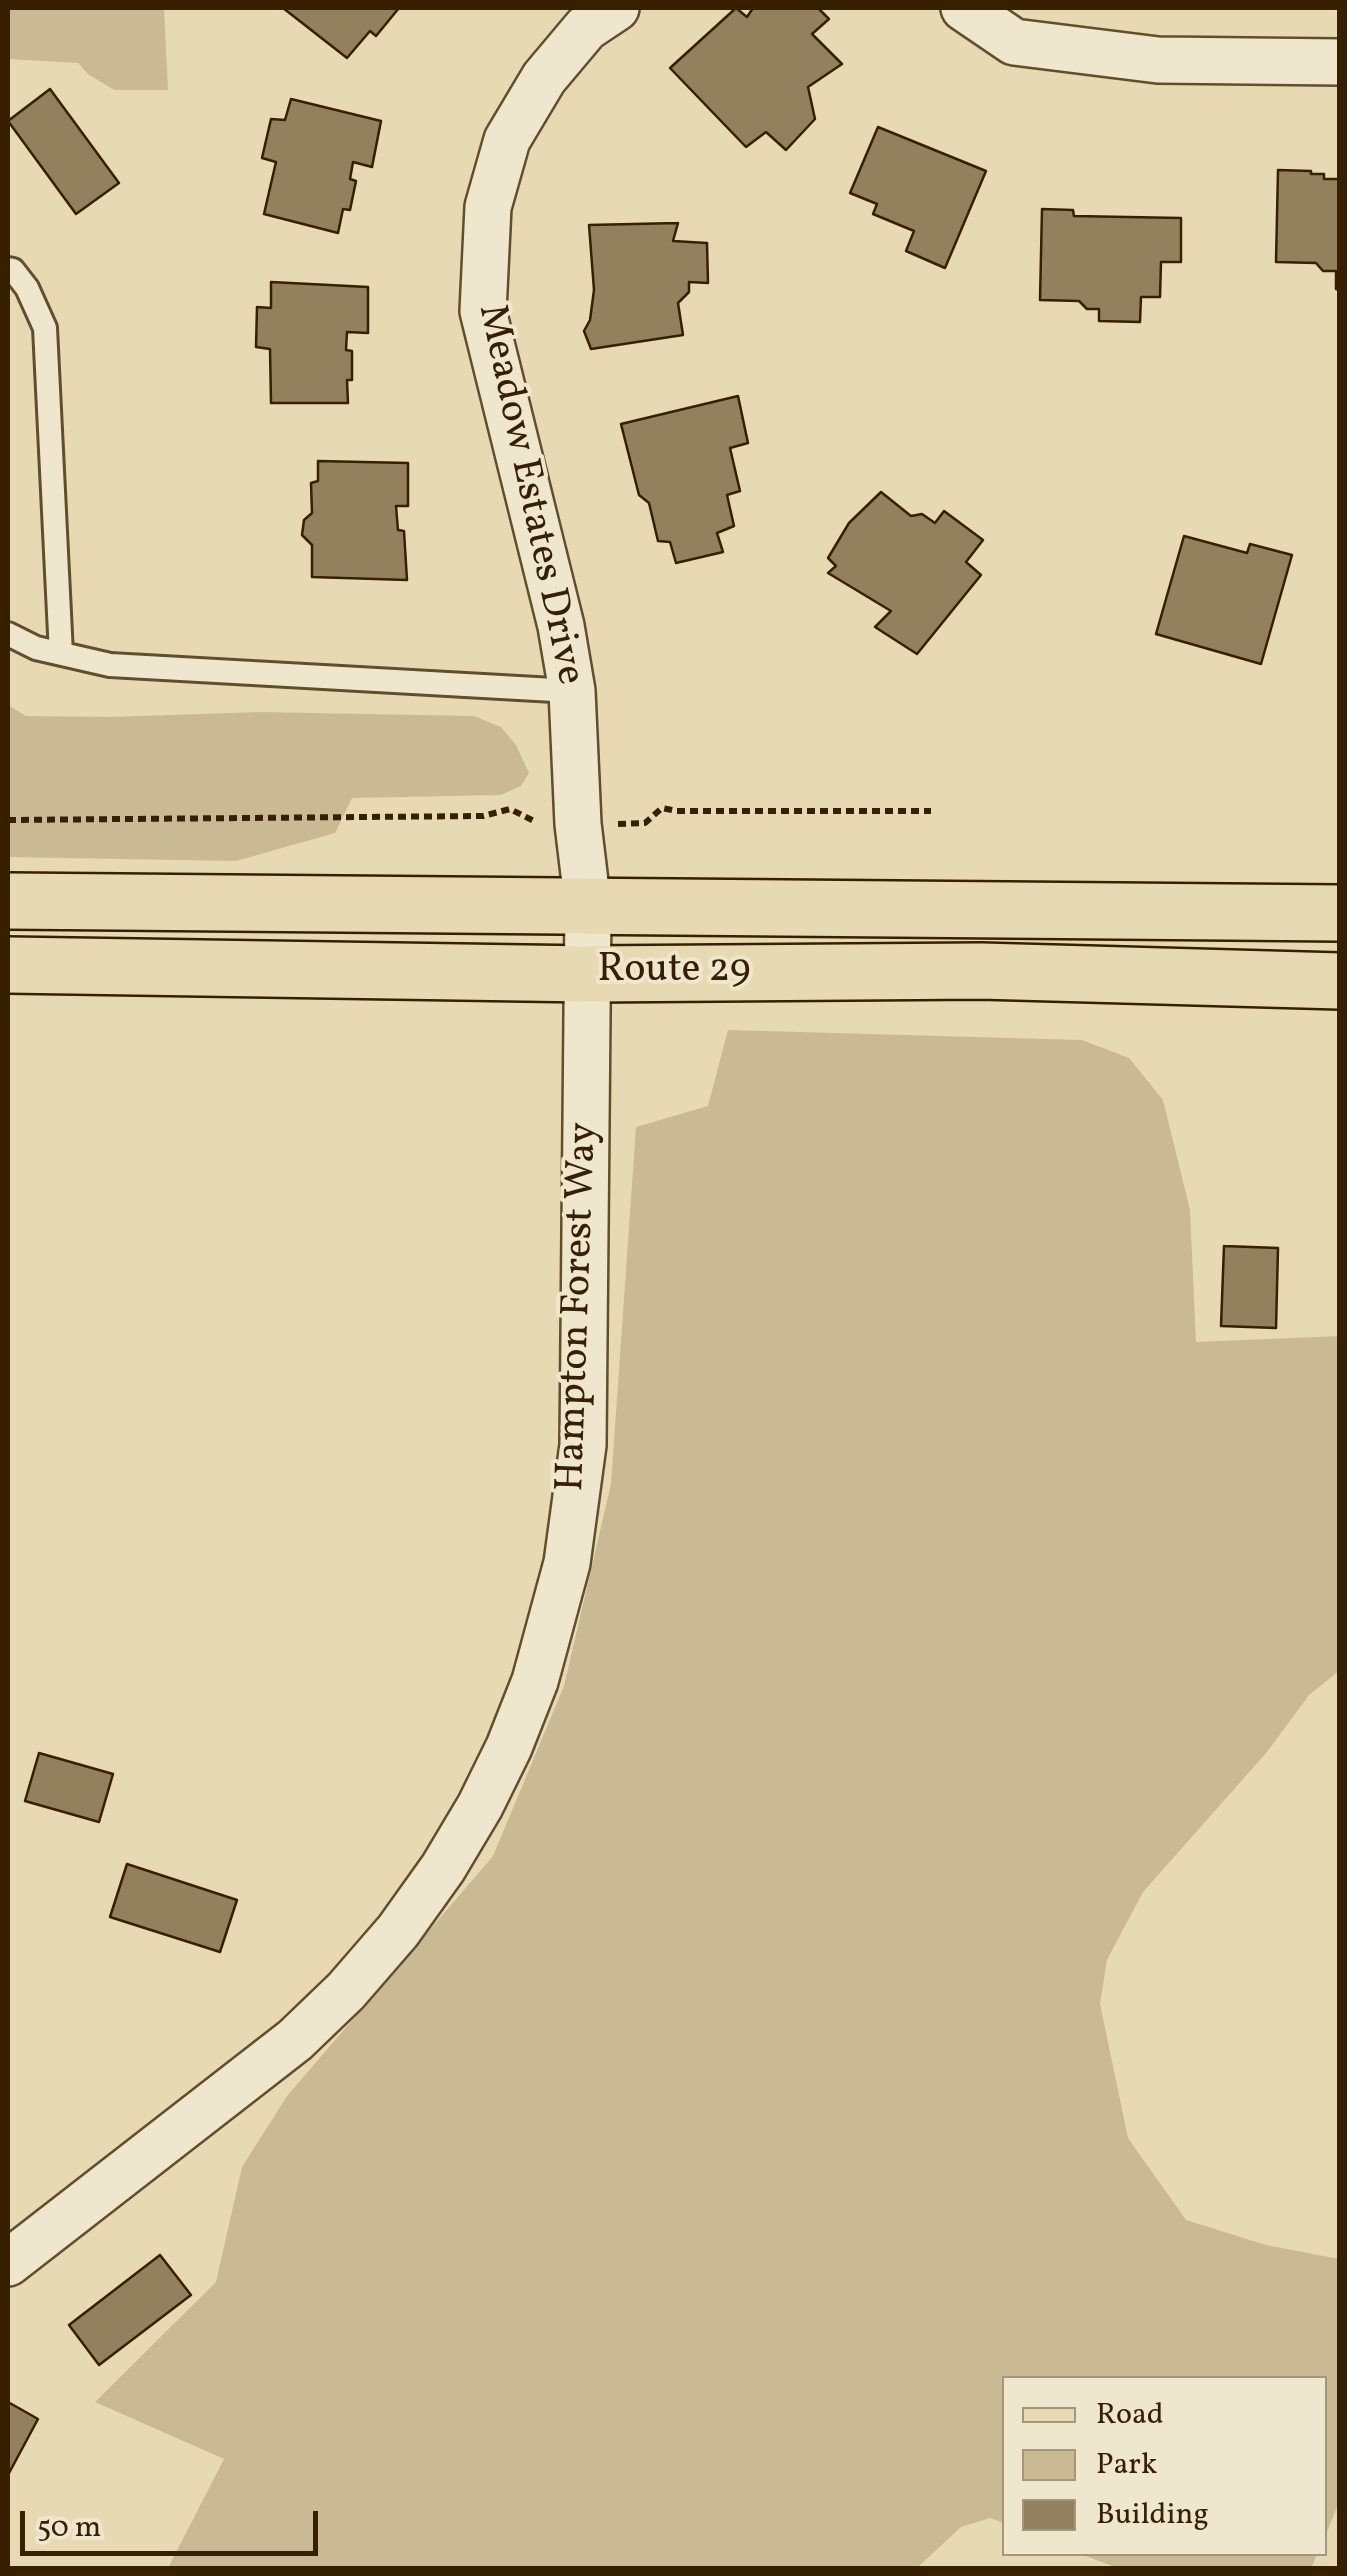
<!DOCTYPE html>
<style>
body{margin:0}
#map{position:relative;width:1347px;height:2576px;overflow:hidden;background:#e7dab2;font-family:Vollkorn,serif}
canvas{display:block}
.frame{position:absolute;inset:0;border:10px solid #372000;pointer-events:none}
.legend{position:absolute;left:1002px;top:2376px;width:325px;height:180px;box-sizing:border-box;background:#efe7cd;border:2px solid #a5977b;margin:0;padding:12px 18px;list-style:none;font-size:30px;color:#372000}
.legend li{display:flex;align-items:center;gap:20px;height:50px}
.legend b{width:50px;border:2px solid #a5977b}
.scale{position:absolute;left:20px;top:2511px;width:298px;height:45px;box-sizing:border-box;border:5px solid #372000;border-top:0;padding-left:12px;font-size:30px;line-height:35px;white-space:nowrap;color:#372000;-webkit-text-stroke:8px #efe7cd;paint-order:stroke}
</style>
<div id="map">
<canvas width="1347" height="2576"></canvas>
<div class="frame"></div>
<ul class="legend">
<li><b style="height:12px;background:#e7dab2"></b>Road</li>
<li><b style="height:28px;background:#c9ba94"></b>Park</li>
<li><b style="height:28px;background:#93815d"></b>Building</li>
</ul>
<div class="scale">50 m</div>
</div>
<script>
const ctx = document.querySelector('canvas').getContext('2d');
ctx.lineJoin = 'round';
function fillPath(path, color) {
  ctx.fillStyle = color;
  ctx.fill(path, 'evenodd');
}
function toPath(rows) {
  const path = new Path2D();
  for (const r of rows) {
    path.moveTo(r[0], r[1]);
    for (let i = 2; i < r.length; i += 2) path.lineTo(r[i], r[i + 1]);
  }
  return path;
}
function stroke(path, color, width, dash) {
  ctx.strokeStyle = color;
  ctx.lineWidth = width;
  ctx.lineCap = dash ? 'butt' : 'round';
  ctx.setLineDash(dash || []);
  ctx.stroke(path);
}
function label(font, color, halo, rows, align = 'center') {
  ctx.font = font + ' Vollkorn,serif';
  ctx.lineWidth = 8;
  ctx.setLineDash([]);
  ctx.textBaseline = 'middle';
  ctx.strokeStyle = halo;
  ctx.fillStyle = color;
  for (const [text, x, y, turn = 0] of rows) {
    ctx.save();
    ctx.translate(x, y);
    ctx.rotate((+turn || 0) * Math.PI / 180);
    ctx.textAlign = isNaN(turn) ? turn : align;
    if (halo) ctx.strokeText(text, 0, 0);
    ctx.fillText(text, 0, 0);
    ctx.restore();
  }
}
const green = toPath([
 [8,8,164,8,168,90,114,90,88,74,78,63,8,59],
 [8,705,26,716,109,717,261,712,474,716,501,727,516,745,529,773,521,786,501,795,352,798,335,833,236,861,8,857],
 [728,1030,1082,1040,1129,1058,1163,1100,1190,1210,1196,1342,1339,1336,1339,1671,1309,1695,1267,1752,1143,1892,1107,1960,1100,2004,1128,2138,1186,2220,1266,2245,1339,2259,1339,2502,1325,2537,1324,2378,1004,2378,1004,2523,990,2518,961,2527,918,2567,168,2568,224,2459,95,2402,216,2282,242,2167,287,2096,493,1856,564,1686,611,1484,636,1127,708,1106],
 [1080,2554,1317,2554,1311,2568,1118,2568]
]);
const building = toPath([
 [283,8,399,8,376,36,370,31,347,58,283,8],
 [736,8,747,17,753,8,818,8,829,19,812,34,842,64,808,87,815,119,786,150,766,132,746,147,670,68,736,8],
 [50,89,119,183,76,214,8,121,50,89],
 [291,99,381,121,372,167,353,162,350,179,356,181,350,210,343,209,338,233,264,214,276,162,262,158,271,119,285,120,291,99],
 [878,127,986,171,945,268,906,251,914,231,873,214,877,204,850,193,878,127],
 [1278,170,1311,171,1311,174,1324,174,1324,179,1340,179,1340,290,1336,289,1336,271,1323,271,1316,263,1276,262,1278,170],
 [1042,209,1073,210,1074,216,1181,218,1181,262,1161,262,1160,297,1141,297,1140,322,1099,321,1099,309,1087,309,1079,301,1040,300,1042,209],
 [678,223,673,241,707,243,708,283,689,282,689,292,678,303,683,335,591,349,584,331,590,320,594,290,589,225,678,223],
 [271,282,368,287,368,333,347,332,346,350,352,351,352,380,347,380,348,403,271,403,270,349,256,347,257,307,271,308,271,282],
 [738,396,748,443,730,448,740,491,727,495,734,526,717,533,723,552,676,563,670,542,658,541,649,503,639,495,621,424,738,396],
 [318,461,408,463,408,506,396,506,398,530,404,531,407,580,312,577,312,545,302,535,304,520,312,513,311,483,318,481,318,461],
 [881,492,911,516,922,514,935,523,944,511,983,540,966,562,981,575,917,654,875,627,891,611,828,573,836,566,828,558,849,523,881,492],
 [1184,536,1247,553,1250,544,1292,555,1261,664,1156,634,1184,536],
 [1224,1246,1278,1248,1276,1328,1221,1326,1224,1246],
 [39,1753,113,1774,99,1822,25,1801,39,1753],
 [127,1864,237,1900,220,1952,110,1917,127,1864],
 [160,2255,191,2295,99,2365,69,2325,160,2255],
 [8,2402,38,2419,8,2475,8,2402]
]);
const path = toPath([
 [8,820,483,816,510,809,536,822],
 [618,824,645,823,662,808,677,811,931,811]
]);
const lane = toPath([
 [8,269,13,270,27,288,45,328,61,654],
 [8,634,36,648,110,665,572,691]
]);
const street = toPath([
 [964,8,1014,42,1158,60,1340,62],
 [8,2263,295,2040,346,1991,398,1931,443,1868,480,1806,509,1747,535,1681,567,1563,583,1445,588,907,578,824,572,691,561,626,483,311,488,207,507,140,544,78,586,28,616,8]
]);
const primary = toPath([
 [8,901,1340,913],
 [8,965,589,974,981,971,1340,981]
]);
const streetNames = [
 ["Meadow Estates Drive",528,495,78],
 ["Route 29",674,973],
 ["Hampton Forest Way",580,1307,-88]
];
fillPath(green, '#c9ba94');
fillPath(building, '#93815d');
stroke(building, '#372000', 2.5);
stroke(lane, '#634e2c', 28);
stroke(street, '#634e2c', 50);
stroke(primary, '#372000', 60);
stroke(path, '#372000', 6, [8, 5]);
stroke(lane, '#efe7cd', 22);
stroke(street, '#efe7cd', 45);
stroke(primary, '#e7dab2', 55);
label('40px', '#372000', '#efe7cd', streetNames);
</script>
